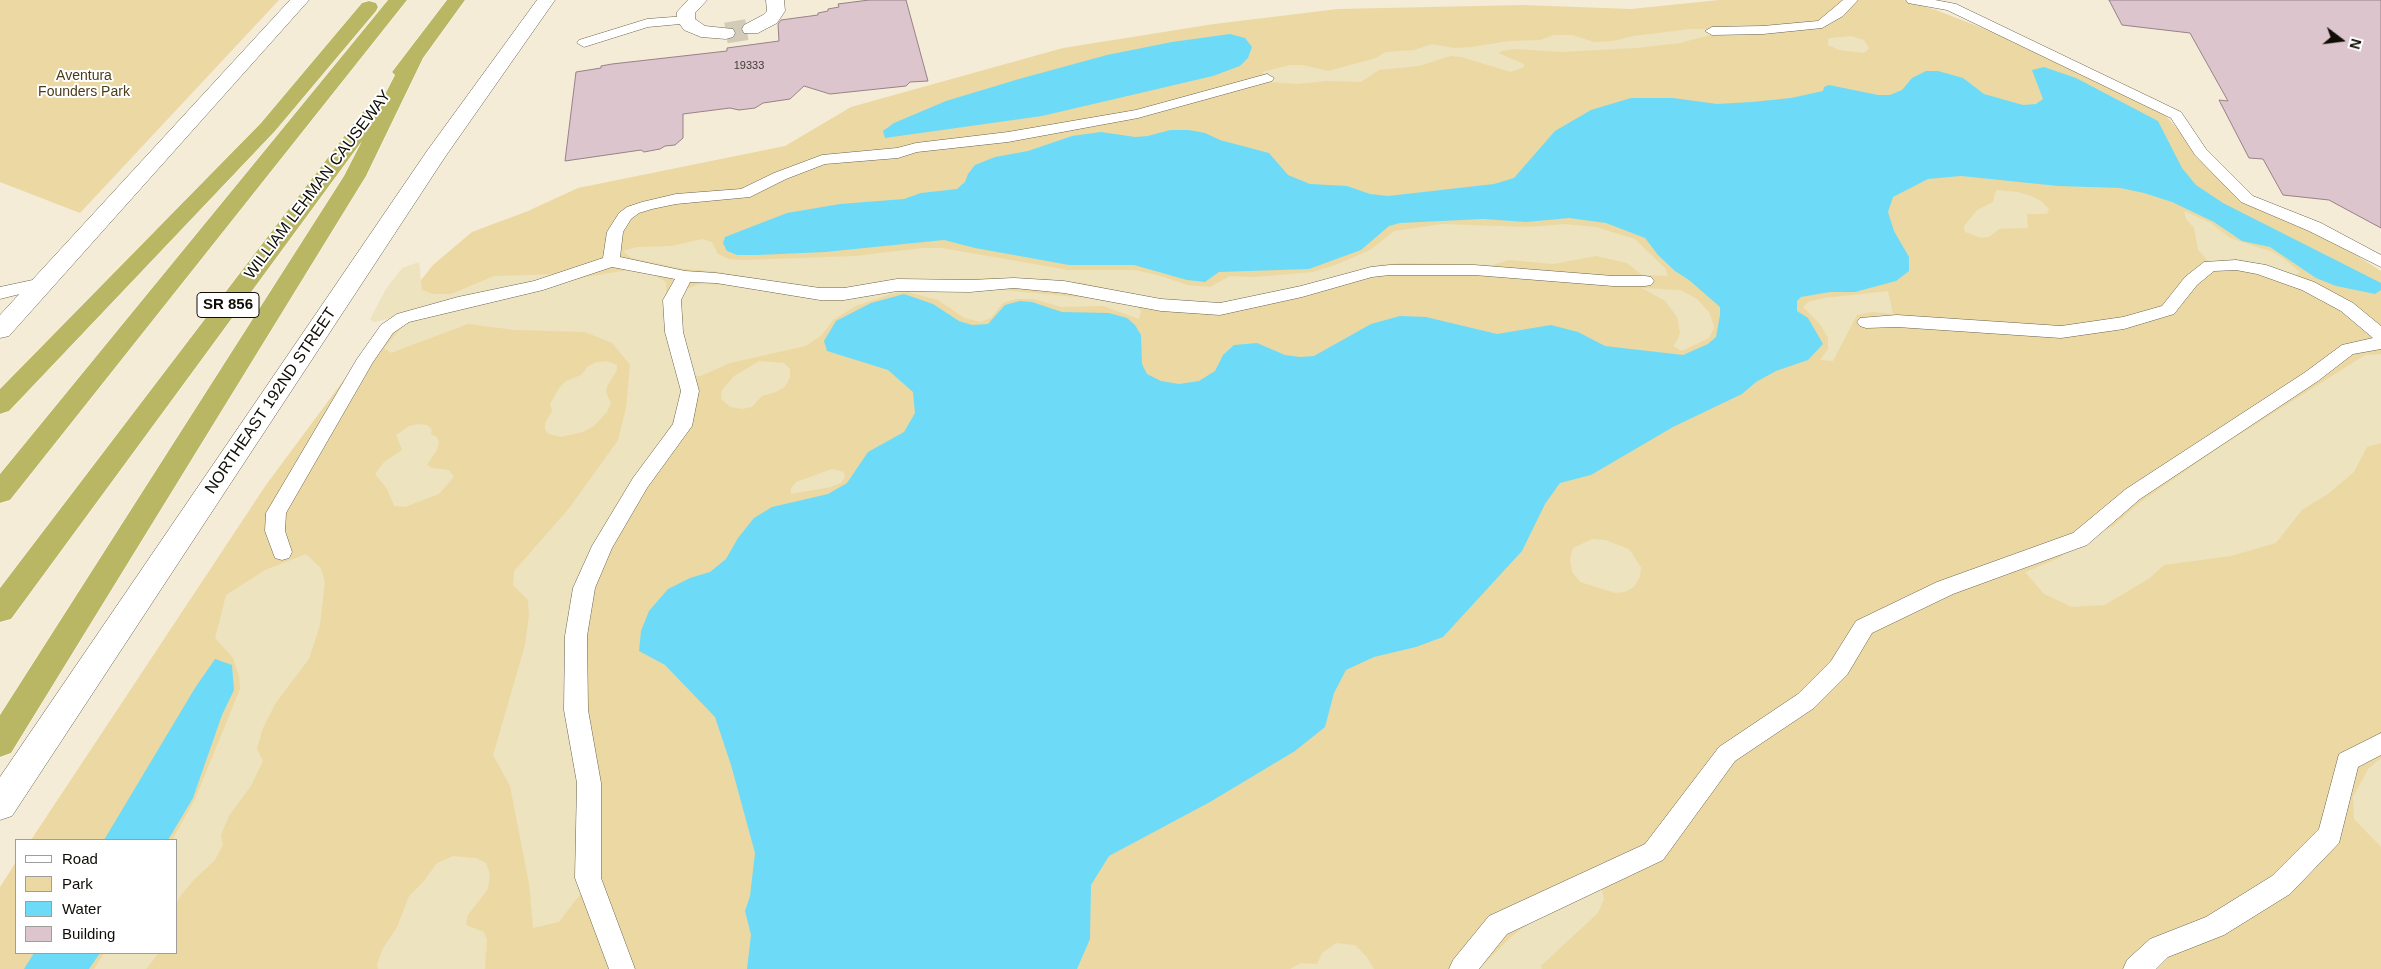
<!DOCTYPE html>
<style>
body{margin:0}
#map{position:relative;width:2381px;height:969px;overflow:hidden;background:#f4ecd7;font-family:Arial,sans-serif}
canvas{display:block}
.legend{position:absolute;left:15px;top:839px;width:162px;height:115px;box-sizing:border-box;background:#fff;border:1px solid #9f9e9b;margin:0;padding:6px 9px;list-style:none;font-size:15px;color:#0f0d06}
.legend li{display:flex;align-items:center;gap:10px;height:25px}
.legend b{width:25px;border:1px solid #9f9e9b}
.north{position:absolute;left:2316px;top:15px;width:50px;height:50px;-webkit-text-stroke:4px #fff;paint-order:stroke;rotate:105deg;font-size:14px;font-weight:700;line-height:20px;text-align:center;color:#0f0d06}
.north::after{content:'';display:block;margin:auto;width:18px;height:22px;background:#0f0d06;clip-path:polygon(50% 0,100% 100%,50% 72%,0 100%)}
</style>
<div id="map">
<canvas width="2381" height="969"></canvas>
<ul class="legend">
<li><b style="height:6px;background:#fff"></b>Road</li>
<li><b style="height:14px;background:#ecd8a3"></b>Park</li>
<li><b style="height:14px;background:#6ddbf7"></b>Water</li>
<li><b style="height:14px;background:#dcc5cd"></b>Building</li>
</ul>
<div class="north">N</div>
</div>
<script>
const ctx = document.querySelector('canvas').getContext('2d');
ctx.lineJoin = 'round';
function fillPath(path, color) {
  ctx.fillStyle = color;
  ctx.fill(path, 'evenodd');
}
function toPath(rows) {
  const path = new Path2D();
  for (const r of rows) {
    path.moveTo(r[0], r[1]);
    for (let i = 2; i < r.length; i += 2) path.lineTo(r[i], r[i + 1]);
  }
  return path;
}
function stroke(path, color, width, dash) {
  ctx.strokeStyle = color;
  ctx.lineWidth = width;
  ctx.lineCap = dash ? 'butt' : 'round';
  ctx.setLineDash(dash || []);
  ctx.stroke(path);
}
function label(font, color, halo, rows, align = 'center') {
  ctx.font = font + ' Arial,sans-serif';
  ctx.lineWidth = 4;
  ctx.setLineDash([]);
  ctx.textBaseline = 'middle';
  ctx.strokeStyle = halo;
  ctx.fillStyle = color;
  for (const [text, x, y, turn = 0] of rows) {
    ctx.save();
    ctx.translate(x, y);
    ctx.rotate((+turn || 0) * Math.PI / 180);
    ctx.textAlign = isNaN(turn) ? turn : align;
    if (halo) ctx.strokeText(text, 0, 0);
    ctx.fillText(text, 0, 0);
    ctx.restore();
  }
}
const green = toPath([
 [0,0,279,0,80,213,0,182],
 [1719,0,1903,0,1936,10,2003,36,2164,114,2241,198,2345,248,2381,271,2381,969,0,969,0,887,16,862,16,953,176,953,176,840,31,840,266,485,369,346,433,265,472,232,528,211,578,188,785,146,851,107,1063,48,1214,24,1338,9,1523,5,1631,9]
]);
const sand = toPath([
 [1690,29,1707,29,1714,34,1680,43,1636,48,1561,52,1515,49,1502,51,1498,53,1524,64,1524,67,1511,72,1461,57,1451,56,1419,66,1379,70,1361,82,1327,81,1297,84,1270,82,1262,72,1290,65,1303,65,1328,71,1376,58,1385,52,1414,50,1432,44,1454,48,1471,47,1509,41,1540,40,1554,35,1573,35,1594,42,1613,41,1633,36],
 [1851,36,1864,40,1869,48,1867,51,1864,53,1839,50,1828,45,1828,39,1831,38],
 [1997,190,2018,192,2031,196,2041,201,2049,209,2047,214,2027,214,2028,228,1999,229,1989,237,1981,238,1965,232,1964,226,1977,210,1993,202,1995,193],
 [2184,211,2211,223,2230,238,2273,252,2284,259,2300,272,2295,276,2247,261,2208,261,2198,250,2194,228,2186,219],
 [1443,224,1529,227,1565,224,1596,227,1635,239,1665,268,1668,276,1642,275,1627,263,1596,256,1553,264,1509,260,1493,265,1402,263,1378,265,1344,276,1258,296,1210,304,1169,302,1083,283,1041,279,988,278,823,289,712,271,685,269,631,258,623,251,637,247,672,246,702,239,712,242,718,254,729,259,743,260,855,256,922,248,942,248,1068,270,1135,270,1161,276,1188,285,1210,287,1230,276,1254,277,1313,272,1338,264,1370,250,1394,231],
 [419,262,422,290,433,294,451,294,494,276,562,274,397,317,374,322,370,319,386,289,402,268],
 [628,270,653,274,666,282,668,333,683,404,579,579,565,633,566,670,585,809,585,888,559,922,533,928,529,884,510,786,493,755,525,645,529,615,528,600,513,585,514,571,570,507,618,440,626,408,630,365,612,343,585,332,515,330,468,324,391,353,384,348,404,325,430,315,586,277],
 [700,284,730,285,810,299,852,298,899,288,1003,290,1097,299,1137,306,1141,311,1139,319,1103,306,1061,307,1034,299,1016,299,1003,303,991,318,980,322,964,318,938,300,907,292,894,293,856,306,833,320,822,335,806,346,730,363,701,376,695,376,684,342,679,309,684,290],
 [1642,288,1681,290,1697,299,1709,312,1713,323,1714,328,1709,338,1682,351,1673,346,1678,339,1680,332,1677,317,1665,301],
 [1888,291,1893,314,1872,312,1857,315,1833,361,1820,360,1828,349,1828,338,1820,324,1803,307,1808,302,1824,298],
 [2381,354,2381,443,2367,447,2354,472,2328,494,2302,510,2276,543,2231,556,2164,565,2150,578,2105,605,2072,607,2044,594,2025,572,2059,558,2080,539,2112,527,2138,504,2220,447,2365,355],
 [607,361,617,365,617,370,607,387,606,392,611,403,607,412,594,426,583,432,561,437,549,434,545,430,545,423,552,411,550,404,559,388,566,381,581,375,588,366,597,362],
 [759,361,784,363,790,369,790,377,785,387,776,392,762,396,752,407,742,409,730,407,721,399,722,390,734,376],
 [418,424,427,425,432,429,431,434,437,437,439,442,437,450,427,465,432,468,449,470,454,477,439,494,405,507,394,506,387,489,375,474,384,462,402,450,396,435,409,426],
 [832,469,844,472,845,477,841,483,831,487,791,494,791,488,796,482],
 [1592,539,1605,540,1629,549,1641,567,1640,577,1634,587,1625,592,1615,593,1580,582,1572,572,1570,559,1573,548],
 [306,554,321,568,325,582,320,625,309,659,275,704,263,728,257,749,263,761,251,786,229,816,221,835,223,845,215,860,194,880,181,895,176,904,176,840,172,840,195,799,240,689,239,676,233,658,215,638,226,595,265,570],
 [2381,758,2381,847,2354,819,2353,797,2368,769],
 [453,856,476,858,486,863,490,874,488,889,468,915,466,925,484,932,487,940,485,969,378,969,377,964,383,948,397,927,409,896,423,882,437,863],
 [1602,889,1604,899,1598,913,1541,966,1542,969,1479,969,1512,936,1556,904],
 [1336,943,1355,945,1367,957,1374,969,1290,969,1301,963,1317,964,1322,953],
 [104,953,159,953,146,969,94,969]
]);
const water = toPath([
 [1230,34,1245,38,1252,47,1248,58,1240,66,1213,76,1042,116,885,138,883,131,894,123,946,101,1019,79,1107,55,1172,42],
 [2044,67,2076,78,2158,121,2182,168,2196,185,2223,203,2381,283,2381,290,2375,294,2336,286,2316,278,2270,247,2242,241,2214,222,2172,202,2144,193,2120,188,2058,186,1961,176,1928,179,1893,197,1888,212,1894,231,1909,257,1909,271,1896,281,1855,292,1830,292,1801,297,1797,301,1797,311,1808,318,1823,344,1808,360,1776,371,1756,382,1742,394,1673,427,1591,475,1560,483,1545,504,1522,551,1443,637,1416,647,1374,657,1346,670,1334,693,1325,727,1295,751,1210,802,1109,856,1091,885,1090,939,1077,969,747,969,751,935,745,911,750,896,755,853,731,765,715,717,665,665,639,651,641,631,649,611,668,589,690,578,710,572,726,559,738,538,754,518,772,507,828,494,847,483,868,452,904,432,915,413,913,392,888,370,827,351,824,341,836,321,871,303,904,294,933,304,959,321,972,325,988,324,1005,305,1020,301,1032,302,1062,312,1109,313,1127,318,1135,325,1141,335,1142,364,1147,374,1161,381,1179,384,1199,381,1215,371,1223,355,1234,345,1257,343,1285,355,1300,357,1314,356,1371,324,1400,316,1426,317,1497,334,1551,325,1578,332,1605,346,1683,355,1708,344,1716,337,1720,315,1720,307,1689,280,1675,271,1658,255,1645,238,1606,223,1569,218,1526,222,1483,219,1400,223,1389,226,1361,250,1309,269,1219,272,1205,282,1187,280,1134,265,1069,265,975,248,944,240,825,252,758,255,737,255,727,251,723,243,725,237,787,213,840,204,904,199,921,193,957,189,965,182,968,174,975,165,995,157,1028,151,1072,136,1101,132,1135,137,1148,136,1170,130,1189,130,1205,133,1220,140,1269,153,1288,175,1310,184,1347,186,1370,194,1388,196,1494,184,1514,178,1555,131,1591,110,1631,98,1673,98,1717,104,1752,102,1791,98,1823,91,1824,87,1829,85,1878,95,1890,95,1902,90,1912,78,1926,71,1938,71,1963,78,1984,94,2023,105,2036,104,2043,99,2032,70],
 [215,659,232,665,234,690,222,715,193,798,168,840,104,840,195,688],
 [34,953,100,953,89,969,24,969]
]);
const building = toPath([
 [869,0,906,0,928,81,910,82,906,86,830,94,804,86,790,99,763,103,755,108,739,110,730,108,683,114,683,138,675,145,665,146,660,149,644,152,641,150,565,161,576,72,601,68,601,66,612,64,727,51,727,48,779,41,778,24,781,20,818,15,818,13,828,11,828,9,839,7,838,4,869,0],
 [2109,0,2381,0,2381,228,2329,200,2283,195,2263,159,2249,158,2219,100,2228,101,2190,33,2122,25,2109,0]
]);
const streetTunnel = toPath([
 [726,33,751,29]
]);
const lane = toPath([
 [1843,0,1858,0,1843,16,1822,28,1763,34,1712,35,1705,31,1712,27,1763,26,1818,21,1843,0],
 [1906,0,1935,0,1956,4,2181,112,2206,149,2253,196,2321,223,2381,255,2381,267,2309,231,2241,202,2195,155,2171,118,1947,10,1908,3,1906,0],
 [686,16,693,20,691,23,648,27,584,47,577,43,579,40,647,19,686,16],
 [1267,74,1274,78,1272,81,1138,118,1008,142,917,152,898,158,825,164,786,179,750,197,676,204,652,209,639,213,631,219,623,232,620,257,685,271,716,273,820,288,844,288,897,279,970,280,1014,278,1064,281,1161,299,1220,303,1301,286,1371,267,1390,265,1474,265,1613,276,1645,276,1651,277,1654,281,1651,285,1645,286,1613,286,1474,275,1390,275,1372,277,1302,297,1220,315,1161,311,1064,293,1014,288,970,292,897,291,844,300,820,300,716,283,690,282,681,300,683,332,699,391,692,426,647,488,612,548,595,588,587,636,588,710,601,783,601,878,635,969,609,969,575,878,577,783,564,710,565,636,573,588,592,546,633,478,673,424,681,391,665,332,663,300,675,279,612,267,543,290,409,322,393,333,373,362,286,513,285,531,292,552,289,558,282,560,275,558,265,531,266,513,357,359,381,325,397,314,458,297,534,281,603,258,607,232,619,213,627,207,642,202,676,194,741,189,774,173,822,155,897,148,916,143,1008,132,1136,110,1267,74],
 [2236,260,2266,265,2314,282,2353,303,2381,326,2381,349,2353,354,2318,381,2140,499,2087,545,1953,594,1872,633,1847,675,1814,708,1735,761,1663,860,1507,934,1479,969,1449,969,1453,960,1489,916,1645,844,1719,747,1798,694,1831,661,1856,621,1937,582,2073,533,2126,489,2304,373,2342,345,2373,338,2341,311,2302,290,2257,274,2236,270,2214,271,2197,285,2174,314,2124,329,2061,338,1897,327,1866,328,1860,326,1857,322,1860,318,1897,315,2061,326,2123,317,2162,306,2185,277,2204,262,2236,260],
 [42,278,48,279,51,283,48,287,0,299,0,287,42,278],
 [2381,733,2381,755,2358,767,2339,843,2290,894,2224,935,2168,957,2156,969,2123,969,2127,960,2150,939,2206,917,2272,876,2319,829,2339,754,2381,733]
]);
const street = toPath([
 [688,0,707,0,695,13,695,19,705,26,733,29,735,33,733,37,726,39,701,37,684,30,677,20,677,12,688,0],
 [766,0,784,0,785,11,777,23,758,33,744,33,742,29,744,25,763,15,767,11,766,0]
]);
const secondary = toPath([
 [290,0,309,0,9,336,0,338,0,315,290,0],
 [537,0,555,0,445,157,12,816,0,820,0,777,427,151,537,0]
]);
const highway = toPath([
 [388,0,407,0,10,500,0,503,0,474,388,0],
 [447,0,465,0,423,58,366,176,11,753,0,757,0,715,344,176,362,141,11,619,0,622,0,588,365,109,378,108,395,75,392,72,447,0],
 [369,1,376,3,378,7,376,11,275,131,9,411,0,414,0,389,261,123,362,3,369,1]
]);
const farNumbernames = [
 ["19333",749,66]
];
const farParknames = [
 ["Aventura",84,76],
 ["Founders Park",84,92]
];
const shields = [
 [228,305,62]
];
const shieldNames = [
 ["SR 856",228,305]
];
const streetNames = [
 ["WILLIAM LEHMAN CAUSEWAY",318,185,-53],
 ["NORTHEAST 192ND STREET",271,401,-56]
];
fillPath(green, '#ecd8a3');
fillPath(sand, '#ede3be');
fillPath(water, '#6ddbf7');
fillPath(building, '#dcc5cd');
stroke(building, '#978189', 1);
stroke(streetTunnel, '#d2cbb8', 21, [21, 10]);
stroke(lane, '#6a6351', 1);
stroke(street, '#6a6351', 1);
stroke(secondary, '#6a6351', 1);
stroke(highway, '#fff', 1);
fillPath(lane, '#fff');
fillPath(street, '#fff');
fillPath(secondary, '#fff');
fillPath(highway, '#bab764');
label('11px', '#423b38', null, farNumbernames);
label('14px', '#4a3c19', '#fff', farParknames);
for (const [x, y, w] of shields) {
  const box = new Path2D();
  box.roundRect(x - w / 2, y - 12.5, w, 25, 4);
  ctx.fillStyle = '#fff';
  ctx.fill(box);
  stroke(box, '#0f0d06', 1);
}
label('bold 15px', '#0f0d06', null, shieldNames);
label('16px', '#0f0d06', '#fff', streetNames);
</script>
